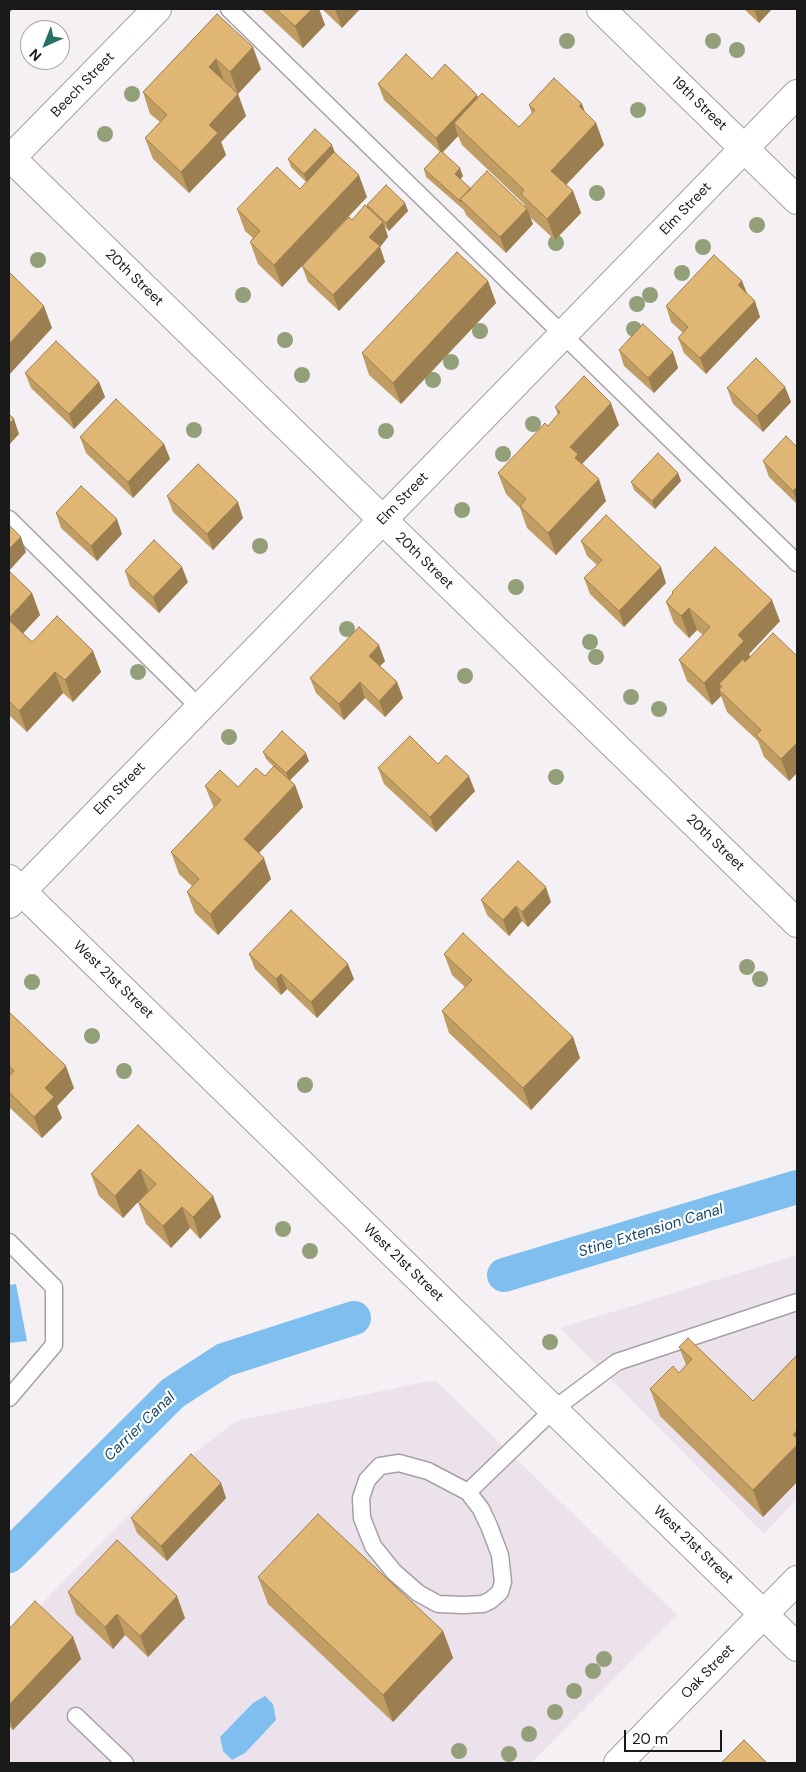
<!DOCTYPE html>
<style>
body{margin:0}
#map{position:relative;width:806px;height:1772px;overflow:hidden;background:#f4f0f4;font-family:"DM Sans",sans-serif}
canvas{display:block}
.frame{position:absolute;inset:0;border:10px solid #1a191a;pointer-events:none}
.north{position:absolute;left:20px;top:20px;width:50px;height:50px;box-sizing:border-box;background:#fff;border:1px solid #a3a3a3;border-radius:50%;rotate:224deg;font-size:14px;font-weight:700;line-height:20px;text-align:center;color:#1a191a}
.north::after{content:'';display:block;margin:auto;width:18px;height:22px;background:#286f66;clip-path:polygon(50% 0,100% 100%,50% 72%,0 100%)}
.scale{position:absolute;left:624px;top:1730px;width:98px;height:22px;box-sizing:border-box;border:2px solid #1a191a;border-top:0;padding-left:6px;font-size:15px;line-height:18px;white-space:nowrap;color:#1a191a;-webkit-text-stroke:4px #fff;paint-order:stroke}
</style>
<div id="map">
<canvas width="806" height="1772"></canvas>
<div class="frame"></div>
<div class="north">N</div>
<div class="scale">20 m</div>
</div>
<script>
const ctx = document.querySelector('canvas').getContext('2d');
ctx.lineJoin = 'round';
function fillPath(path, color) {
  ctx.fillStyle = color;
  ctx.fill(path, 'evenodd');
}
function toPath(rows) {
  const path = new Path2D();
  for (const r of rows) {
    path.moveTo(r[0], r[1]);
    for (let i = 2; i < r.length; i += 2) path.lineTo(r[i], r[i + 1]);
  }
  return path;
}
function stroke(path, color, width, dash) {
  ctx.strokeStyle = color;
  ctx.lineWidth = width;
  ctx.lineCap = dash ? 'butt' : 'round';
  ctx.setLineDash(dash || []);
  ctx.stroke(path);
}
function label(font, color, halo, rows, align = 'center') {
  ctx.font = font + ' "DM Sans",sans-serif';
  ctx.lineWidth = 4.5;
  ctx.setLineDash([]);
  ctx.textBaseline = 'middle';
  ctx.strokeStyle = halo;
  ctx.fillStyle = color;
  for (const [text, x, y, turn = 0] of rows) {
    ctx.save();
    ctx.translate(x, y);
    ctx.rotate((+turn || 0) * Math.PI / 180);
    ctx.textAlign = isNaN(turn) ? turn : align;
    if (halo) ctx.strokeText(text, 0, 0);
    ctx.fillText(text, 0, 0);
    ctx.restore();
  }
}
const built = toPath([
 [797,1255,797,1499,764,1534,560,1328],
 [435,1380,677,1615,531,1763,9,1763,9,1637,175,1468,236,1421]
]);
const water = toPath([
 [16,1284,27,1341,9,1343,9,1285],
 [265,1696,273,1704,276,1720,245,1753,232,1760,223,1751,220,1737,253,1703]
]);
const canal = toPath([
 [504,1275,797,1187],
 [9,1556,173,1393,224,1360,354,1318]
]);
const lane = toPath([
 [229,9,797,563],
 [9,519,200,708],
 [9,1242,54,1287,54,1345,9,1398],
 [399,1463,428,1471,468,1492,481,1509,489,1526,500,1555,503,1582,500,1592,491,1600,483,1604,463,1605,438,1604,418,1593,394,1572,373,1546,362,1518,361,1498,367,1480,380,1466,399,1463],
 [468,1492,554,1409,617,1362,797,1302],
 [76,1716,125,1763]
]);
const street = toPath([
 [601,9,797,200],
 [9,156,797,923],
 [9,160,157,9],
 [9,904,797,94]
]);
const secondary = toPath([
 [9,879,797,1647],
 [618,1763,797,1580]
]);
const trees = [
 [567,41],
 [713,41],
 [737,50],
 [132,94],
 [638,110],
 [105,134],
 [597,193],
 [757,225],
 [556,243],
 [703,247],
 [38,260],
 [682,273],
 [243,295],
 [650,295],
 [637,304],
 [634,329],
 [480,331],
 [285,340],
 [451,362],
 [302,375],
 [433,380],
 [533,424],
 [194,430],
 [386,431],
 [503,454],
 [462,510],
 [260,546],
 [516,587],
 [347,629],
 [590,642],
 [596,657],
 [138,672],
 [465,676],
 [631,697],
 [659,709],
 [229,737],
 [556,777],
 [747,967],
 [760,979],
 [32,982],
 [92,1036],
 [124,1071],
 [305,1085],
 [283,1229],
 [310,1251],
 [550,1342],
 [604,1659],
 [593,1671],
 [574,1691],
 [555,1712],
 [529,1734],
 [459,1751],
 [509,1754]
];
const wall = toPath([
 [261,9,319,9,325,25,303,48],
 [322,9,360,9,342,28],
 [744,9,772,9,759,23],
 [217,14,261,69,238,94,246,116,221,142,226,155,189,193,153,159,145,138,160,122,150,114,143,92],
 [432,79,478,98,519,127,532,114,529,105,582,104,585,112,596,123,604,145,566,185,573,191,581,213,555,240,530,217,533,224,506,253,466,215,464,210,426,177,424,169,440,152,384,100,378,84],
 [458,136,462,145,524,204,525,207,471,189,460,179,463,176,443,152],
 [335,153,367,197,282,287,258,264,250,242,253,238,245,231,237,209,300,189,306,182,291,167,288,159],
 [405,203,408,211,389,231,385,227,388,237,380,247,385,262,339,311,308,282,302,266,352,220,367,207,367,205],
 [488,281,496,303,401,404,369,375,362,353],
 [742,281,747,294,760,317,706,374,684,353,678,338,683,333,671,322,666,306],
 [619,350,673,352,678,368,654,393,624,366],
 [25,373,99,382,105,397,74,429,31,388],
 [785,387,791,402,763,432,733,404,727,388],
 [555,407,619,425,582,464,606,501,556,555,527,528,520,508,506,494,498,473,548,426,558,415],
 [80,437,164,444,170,459,133,498,86,453],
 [797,447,797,504,769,477,763,461],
 [678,473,681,481,655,509,634,490,631,482],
 [167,496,243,518,213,550,173,512],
 [56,513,122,534,97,561,61,528],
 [581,541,666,583,624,627,590,594,584,578,597,565,587,556],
 [9,571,32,593,40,615,23,633,32,642,93,651,101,672,73,702,63,693,27,732,9,715],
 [125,571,188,582,159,613,130,586],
 [672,592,780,621,749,654,750,657,797,656,797,773,789,781,764,757,758,741,727,712,721,696,712,705,687,681,679,660,703,635,697,630,689,638,674,623,666,602,673,593],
 [385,661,380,666,397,682,403,698,385,717,365,698,344,720,316,693,310,678],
 [263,752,309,761,290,780,295,785,303,807,259,853,271,879,218,935,195,913,187,892,192,886,179,874,171,852,214,808,205,786,238,787,265,776,274,767,266,759],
 [438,764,475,791,436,832,384,784,378,768],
 [481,900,551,902,528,927,522,921,509,936,487,915],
 [249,954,354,979,317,1018,287,989,281,995,255,969],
 [444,954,573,1037,580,1058,531,1110,449,1033,442,1011,465,987,452,975],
 [9,1012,74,1088,57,1106,62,1118,42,1138,9,1107],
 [138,1125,213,1196,221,1217,200,1239,190,1228,171,1248,146,1224,138,1202,123,1218,99,1196,91,1174],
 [679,1347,753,1401,797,1355,797,1482,763,1517,660,1416,650,1389,679,1373,686,1365],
 [221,1483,226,1498,167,1561,137,1533,131,1518],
 [258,1577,443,1631,453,1658,393,1722,268,1604],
 [68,1592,185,1618,148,1657,125,1635,113,1649,76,1614],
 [9,1629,73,1637,81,1659,13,1730,9,1726]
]);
const shadedWall = toPath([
 [9,9,13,9,9,13],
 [310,9,319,9,325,25,303,48,295,26],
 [335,9,360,9,342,28],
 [754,9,772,9,759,23],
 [253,47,261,69,238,94,230,72],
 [216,59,224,81,209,67],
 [238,94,246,116,221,142,226,155,189,193,181,172,209,125],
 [477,95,482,110,454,123,458,136,441,154,436,138],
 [582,104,589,125,579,106],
 [596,123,604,145,559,192,551,171],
 [332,145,335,153,307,182,304,174],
 [460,168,463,176,458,182,455,174],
 [359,175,367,197,282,287,274,265],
 [573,191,581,213,555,240,547,219],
 [405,203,408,211,389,231,386,223],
 [527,209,533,224,506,253,500,237],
 [383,222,388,237,380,247,385,262,339,311,333,295,369,237],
 [488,281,496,303,401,404,393,383],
 [742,281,748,296,738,285],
 [755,301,760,317,706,374,700,358],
 [44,306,52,328,9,375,9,344],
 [673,352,678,368,654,393,648,378],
 [99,382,105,397,74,429,69,414],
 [785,387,791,402,763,432,757,416],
 [611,403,619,425,582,464,586,476,570,447],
 [14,419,19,434,9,445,9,424],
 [164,444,170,459,133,498,128,482],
 [678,473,681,481,655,509,652,501],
 [599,479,606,501,556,555,548,533],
 [797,487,797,501,793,491],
 [238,502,243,518,213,550,207,534],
 [117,519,122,534,97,561,91,546],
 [21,537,26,552,9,571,9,549],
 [182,567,188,582,159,613,153,597],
 [661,567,666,583,624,627,619,611],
 [32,593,40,615,16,641,9,622,9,618],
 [772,600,780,621,749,654,752,663,722,686,719,684,723,694,719,690,721,696,712,705,704,683,738,635],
 [689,608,697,630,689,638,681,616],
 [379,645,385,661,375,671,369,656],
 [93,651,101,672,73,702,65,680],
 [55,672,63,693,27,732,19,711],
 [360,682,365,698,344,720,339,704],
 [397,682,403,698,385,717,379,701],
 [797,743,797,773,789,781,781,759],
 [306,753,309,761,289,781,286,773],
 [469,776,475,791,436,832,430,817],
 [295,785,303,807,252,860,244,839],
 [264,858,271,879,218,935,210,914],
 [546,887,551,902,528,927,522,912],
 [516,906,522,921,509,936,503,920],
 [348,964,354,979,317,1018,311,1002],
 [281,974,287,989,281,995,276,979],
 [573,1037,580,1058,531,1110,523,1088],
 [66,1066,74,1088,57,1106,62,1118,42,1138,34,1117,45,1088],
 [140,1169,148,1191,123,1218,115,1196],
 [213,1196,221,1217,200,1239,193,1217],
 [182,1207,190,1228,171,1248,163,1226],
 [797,1430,797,1482,763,1517,753,1490,793,1435],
 [221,1483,226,1498,167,1561,161,1546],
 [177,1596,185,1618,148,1657,140,1636],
 [117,1614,125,1635,113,1649,105,1627],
 [443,1631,453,1658,393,1722,383,1695],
 [73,1637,81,1659,13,1730,9,1718,9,1705]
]);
const building = toPath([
 [276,9,312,9,295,26,276,9],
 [217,14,253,47,230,72,216,59,209,67,238,94,209,125,218,133,181,172,145,138,167,115,143,92,217,14],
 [406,54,432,79,445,64,477,95,436,138,378,84,406,54],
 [554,78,582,104,579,106,596,123,551,171,573,191,547,219,521,194,524,190,454,123,482,93,519,127,535,110,529,105,554,78],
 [315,129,332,145,304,174,288,159,315,129],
 [441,151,460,168,455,174,471,189,460,199,461,202,424,169,441,151],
 [334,152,359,175,274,265,250,242,260,231,237,209,277,167,300,189,334,152],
 [487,171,527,209,500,237,460,199,487,171],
 [386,185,405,203,386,223,367,205,386,185],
 [365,205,383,222,369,237,380,246,333,295,302,266,349,217,352,220,365,205],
 [457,252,488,281,393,383,362,353,457,252],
 [714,255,742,281,738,285,755,301,700,358,678,338,688,327,666,306,714,255],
 [9,272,44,306,9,344,9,272],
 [643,324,673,352,648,378,619,350,643,324],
 [56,341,99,382,69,414,25,373,56,341],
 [756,358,785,387,757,416,727,388,756,358],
 [584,376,611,403,570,447,578,454,575,458,599,479,548,533,520,506,526,499,498,473,545,423,548,426,560,412,555,407,584,376],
 [116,399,164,444,128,482,80,437,116,399],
 [9,414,14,419,9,424,9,414],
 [786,436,797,447,797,487,793,491,763,461,786,436],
 [658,453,678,473,652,501,631,482,658,453],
 [198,464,238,502,207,534,167,496,198,464],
 [81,486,117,519,91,546,56,513,81,486],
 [606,515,661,567,619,611,584,578,602,560,581,541,606,515],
 [9,525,21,537,9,549,9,525],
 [154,540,182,567,153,597,125,571,154,540],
 [715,547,772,600,738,635,744,641,704,683,679,660,710,627,689,608,681,616,666,602,673,593,672,592,715,547],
 [9,571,32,593,9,618,9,571],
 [57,616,93,651,65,680,55,672,19,711,9,701,9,620,32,642,57,616],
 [359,627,379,645,369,656,397,682,379,701,360,682,339,704,310,678,359,627],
 [773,633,797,656,797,743,781,759,756,735,761,730,719,690,722,686,719,684,743,659,745,662,773,633],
 [282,731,306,753,286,773,263,752,282,731],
 [410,736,438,764,446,755,469,776,430,817,378,768,410,736],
 [274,766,295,785,244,839,264,858,210,914,187,892,199,879,171,852,221,800,205,786,220,770,238,787,256,768,265,776,274,766],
 [518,861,546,887,522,912,516,906,503,920,481,900,518,861],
 [291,910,348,964,311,1002,281,974,276,979,249,954,291,910],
 [463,933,573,1037,523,1088,442,1011,472,980,444,954,463,933],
 [9,1012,66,1066,45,1088,54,1097,34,1117,9,1092,9,1076,14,1071,9,1066,9,1012],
 [138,1125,213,1196,193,1217,182,1207,163,1226,138,1202,156,1184,140,1169,115,1196,91,1174,138,1125],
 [688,1338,753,1401,797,1355,797,1430,793,1435,797,1438,797,1445,753,1490,650,1389,673,1366,679,1373,692,1359,679,1347,688,1338],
 [191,1454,221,1483,161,1546,131,1518,191,1454],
 [318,1514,443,1631,383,1695,258,1577,318,1514],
 [117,1540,177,1596,140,1636,117,1614,105,1627,68,1592,117,1540],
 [35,1601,73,1637,9,1705,9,1629,35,1601],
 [744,1740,767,1763,721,1763,744,1740]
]);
const streetNames = [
 ["Beech Street",83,85,-46],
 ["19th Street",699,104,44],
 ["Elm Street",686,209,-46],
 ["20th Street",134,278,44],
 ["Elm Street",403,499,-46],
 ["20th Street",424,561,44],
 ["Elm Street",120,789,-46],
 ["20th Street",715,843,44],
 ["West 21st Street",113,980,44],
 ["West 21st Street",403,1263,44],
 ["West 21st Street",693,1545,44],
 ["Oak Street",708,1672,-46]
];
const waterNames = [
 ["Stine Extension Canal",651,1231,-17],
 ["Carrier Canal",140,1427,-44]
];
fillPath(built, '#ece2eb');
fillPath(water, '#7ebff0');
stroke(canal, '#7ebff0', 34);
stroke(lane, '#a5a1a5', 19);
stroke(street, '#a5a1a5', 30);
stroke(secondary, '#a5a1a5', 30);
stroke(lane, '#fff', 16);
stroke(street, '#fff', 28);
stroke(secondary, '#fff', 28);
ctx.fillStyle = '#939f79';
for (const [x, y] of trees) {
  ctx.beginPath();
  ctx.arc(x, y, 8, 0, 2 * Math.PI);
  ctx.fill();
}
fillPath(wall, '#c09d63');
fillPath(shadedWall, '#9c7f50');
fillPath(building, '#dfb673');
stroke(building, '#9c7f50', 1);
label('14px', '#1a191a', '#fff', streetNames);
label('italic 15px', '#164869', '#fff', waterNames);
</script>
